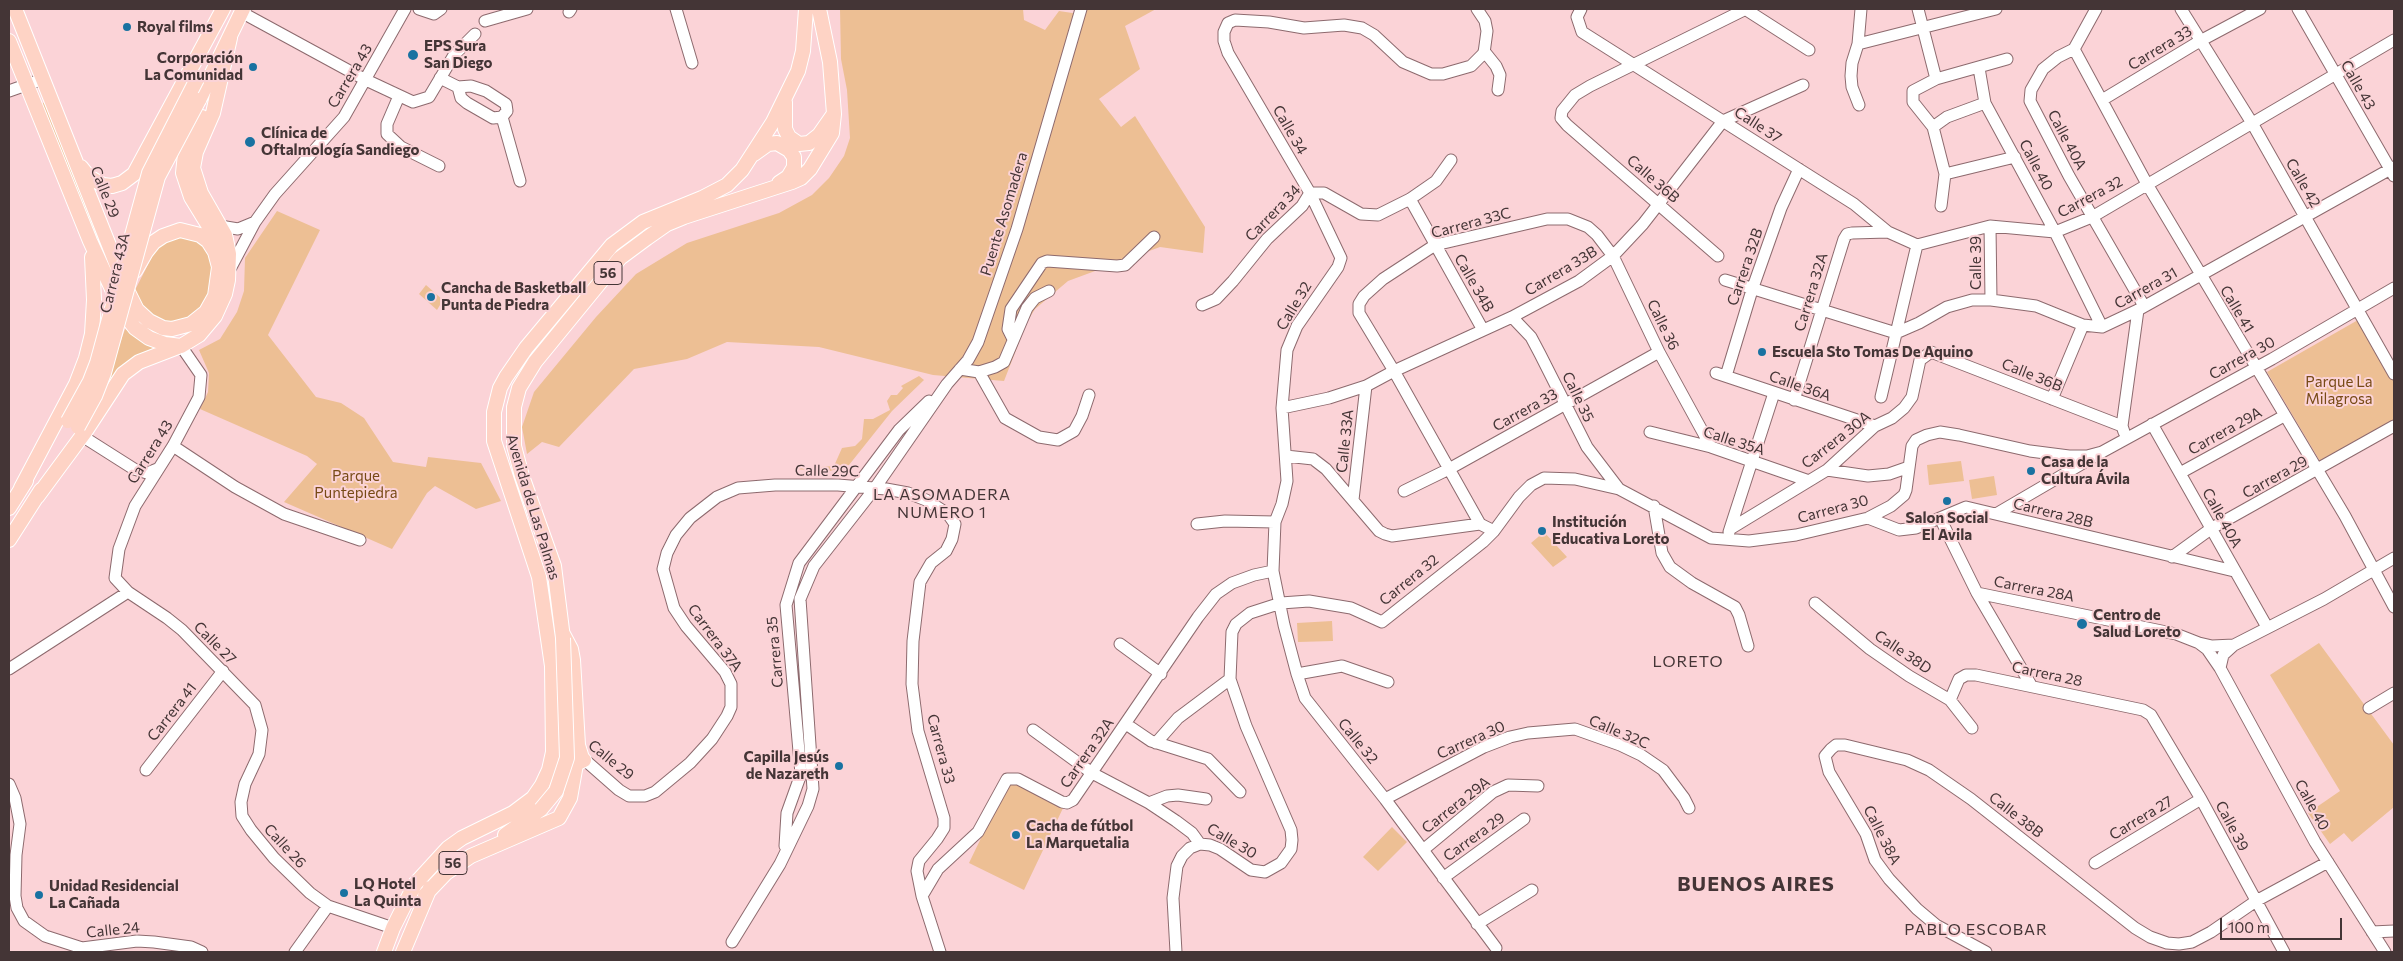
<!DOCTYPE html>
<meta charset="utf-8">
<style>
body{margin:0}
#map{position:relative;width:2403px;height:961px;overflow:hidden;background:#fbd3d7;font-family:Commissioner,sans-serif}
canvas{display:block}
.frame{position:absolute;inset:0;border:10px solid #443536;pointer-events:none}
.scale{position:absolute;left:2220px;top:918px;width:122px;height:22px;box-sizing:border-box;border:2px solid #443536;border-top:0;padding-left:6px;font-size:15px;line-height:18px;white-space:nowrap;color:#443536;-webkit-text-stroke:4px #fbd3d7;paint-order:stroke}
</style>
<div id="map">
<canvas width="2403" height="961"></canvas>
<div class="frame"></div>
<div class="scale">100 m</div>
</div>
<script>
const c = document.querySelector('canvas').getContext('2d');
c.lineJoin = 'round';
function fillPath(path, color) {
  c.fillStyle = color;
  c.fill(path, 'evenodd');
}
function shape(rows) {
  const path = new Path2D();
  for (const r of rows) {
    path.moveTo(r[0], r[1]);
    for (let i = 2; i < r.length; i += 2) path.lineTo(r[i], r[i + 1]);
  }
  return path;
}
function trace(path, color, width, dash) {
  c.strokeStyle = color;
  c.lineWidth = width;
  c.lineCap = dash ? 'butt' : 'round';
  c.setLineDash(dash || []);
  c.stroke(path);
}
function label(font, color, halo, rows, align = 'center') {
  c.font = font + ' Commissioner,sans-serif';
  c.lineWidth = 4;
  c.setLineDash([]);
  c.textBaseline = 'middle';
  c.strokeStyle = halo;
  c.fillStyle = color;
  for (const [text, x, y, turn = 0] of rows) {
    c.save();
    c.translate(x, y);
    c.rotate((+turn || 0) * Math.PI / 180);
    c.textAlign = isNaN(turn) ? turn : align;
    if (halo) c.strokeText(text, 0, 0);
    c.fillText(text, 0, 0);
    c.restore();
  }
}
const green = shape([
 [840,9,1023,9,1024,20,1045,30,1059,11,1079,14,1084,9,1156,9,1125,26,1140,69,1099,99,1121,127,1135,116,1205,227,1203,253,1160,247,1068,281,1035,309,1027,322,1004,381,933,375,819,347,727,342,687,359,634,369,559,447,542,442,527,454,522,427,534,392,596,317,636,274,687,243,779,213,812,195,829,178,844,156,850,138,847,90,841,59],
 [47,101,116,272,111,277,41,104],
 [277,211,320,230,268,335,316,397,341,403,364,418,393,462,426,467,428,457,481,463,501,501,476,509,435,486,427,493,392,549,284,502,317,464,307,456,200,409,208,392,209,373,199,350,220,339,237,312,244,291,245,258],
 [179,236,206,243,216,265,211,295,195,315,182,321,160,321,142,305,134,292,155,251,166,241],
 [426,285,443,300,437,310,419,294],
 [2358,320,2394,381,2394,421,2321,463,2267,372],
 [125,329,155,347,129,360,103,393],
 [919,376,924,380,892,411,849,465,830,471,793,469,834,466,842,448,855,446,862,439,864,419,873,419,890,410,887,401,891,395,897,395,903,388,901,386],
 [1961,461,1964,481,1929,485,1927,465],
 [1994,476,1997,495,1972,499,1969,480],
 [1544,532,1567,557,1553,567,1531,543],
 [1332,621,1333,641,1298,642,1297,623],
 [2319,643,2394,745,2394,807,2352,842,2344,833,2330,844,2308,813,2340,791,2270,675],
 [1009,780,1064,806,1024,890,969,863],
 [1392,827,1407,842,1378,871,1363,857]
]);
const minor = shape([
 [419,9,434,14,441,9],
 [676,9,692,63],
 [1477,9,1485,21,1487,31,1484,53,1471,66,1443,74,1431,74,1403,62,1374,35,1362,28,1344,25,1304,28,1269,22,1235,20,1228,23,1224,32,1224,41,1228,53,1310,193,1341,258,1338,267,1297,326,1287,350,1282,408,1287,481,1282,504,1275,522,1273,571,1284,625,1297,674,1305,698,1385,799,1496,948],
 [1581,9,1577,17,1582,32,1854,204,1888,232,1917,245],
 [1745,9,1809,50],
 [1918,9,1936,79],
 [2096,9,2074,49,2058,57,2043,69,2031,90,2030,101,2069,176,2144,306],
 [2181,9,2252,123,2394,374],
 [2298,9,2394,176],
 [241,12,366,80,413,102,429,97,454,55,475,34],
 [569,12,571,9],
 [485,21,527,9],
 [1858,44,1996,9],
 [2074,49,2147,184,2345,516,2394,607],
 [1484,51,1496,66,1500,75,1498,90],
 [1979,68,1985,103,2055,232,2102,327],
 [440,78,458,87,471,86,486,91,506,104,507,111,502,117,520,181],
 [458,87,461,98,467,103,493,118,502,117],
 [9,91,43,79],
 [399,96,387,124,387,134,401,147,439,166],
 [2102,100,2200,41,2260,9],
 [1859,105,1852,87,1851,76,1852,63,1858,44,1861,9],
 [1933,127,1947,117,1985,103],
 [1945,174,2015,157],
 [1410,199,1483,330],
 [1941,206,1945,174,1933,127,1913,102,1913,91,1936,79,2007,59],
 [220,226,238,229,255,222],
 [1990,226,1991,300],
 [1917,245,1990,226,2055,232,2092,217,2394,40],
 [1718,256,1567,125,1561,118,1562,111,1575,95,1590,86,1746,9],
 [229,271,255,222,275,194,344,117,405,9],
 [1725,280,1896,333],
 [1202,305,1216,299,1233,281,1267,239,1302,206,1310,193,1324,193,1361,214,1378,215,1410,199,1436,181,1451,160],
 [1512,317,1531,337,1540,354,1587,447,1619,489],
 [1896,333,1919,323,1947,307,1972,300,1991,300,2036,306,2083,325,2102,327,2138,310,2394,167],
 [1013,339,1008,329,1011,309,1042,263,1047,261,1117,266,1125,265,1154,237],
 [181,346,201,375,199,397,173,446,135,506,119,549,115,578,128,592,167,618,182,630,255,705,262,730,259,754,245,784,241,802,242,816,251,830,274,858,310,893,328,906,393,928],
 [960,369,979,372,995,367,1004,362,1027,308,1035,298,1049,291],
 [979,372,1005,418,1039,437,1058,440,1074,431,1082,416,1089,395],
 [1716,373,1875,426],
 [1726,376,1752,290,1781,208,1799,169],
 [1881,397,1917,245],
 [2052,399,2083,325],
 [1794,400,1844,239,1847,234,1852,233,1888,232],
 [1282,408,1329,398,1366,386,1394,371,1512,317,1579,281,1613,256,1643,224,1723,121,1803,85],
 [2152,424,2267,627],
 [1650,432,1711,447,1809,481],
 [2124,432,2122,426,2138,310],
 [82,436,134,469,147,473,157,469],
 [173,446,235,487,284,514,360,540],
 [1286,456,1313,459,1326,469,1379,531,1385,534,1392,536,1480,524],
 [1827,470,1868,476,1889,474,1909,467],
 [2180,473,2284,416],
 [1404,491,1449,469,1659,352],
 [1353,500,1366,386],
 [1654,506,1662,553,1670,567,1692,583,1735,607,1739,615,1748,646],
 [1996,514,2102,452,2272,359,2394,288],
 [1868,518,1899,530,1916,528,1966,507,2234,571],
 [1941,520,1977,593,2031,685],
 [1197,524,1225,521,1275,522],
 [1730,529,1827,470,1875,426,1892,418,1904,408,1912,397,1920,360,1931,352,2122,426],
 [1494,531,1480,524,1394,371,1359,313,1359,304,1364,296,1383,279,1435,245,1547,219,1568,219,1588,227,1597,235,1613,256,1659,352,1711,447],
 [1729,532,1774,393],
 [2172,557,2212,528,2394,426],
 [1977,593,2176,634,2199,643,2207,649,2220,668,2315,842,2385,952],
 [1815,603,1870,649,1909,676,1950,700,1972,728],
 [2199,643,2212,646,2234,645],
 [1120,644,1161,674],
 [2220,668,2223,655,2234,645,2324,599,2394,558],
 [9,669,128,592],
 [1297,674,1342,666,1388,682],
 [1950,700,1959,679,1966,675,1976,675,2143,710,2151,715,2201,799,2284,952],
 [2369,708,2394,693],
 [1126,724,1151,741,1208,759,1240,792],
 [1033,730,1092,773,1149,803,1176,821,1192,833,1200,844,1210,845,1220,849,1251,870,1265,872,1281,863,1291,849,1292,840,1291,830,1246,726,1230,679,1232,632,1236,624,1250,613,1281,603,1309,601,1351,608,1382,622,1483,542,1494,531,1519,497,1531,485,1544,478,1575,479,1619,489,1711,538,1749,541,1796,535,1868,518,1891,506,1904,495,1906,490,1912,446,1916,440,1927,435,1940,432,1959,435,2030,451,2069,456,2087,456,2102,452],
 [1156,743,1178,718,1230,679],
 [578,754,619,790,629,796,645,796,655,792,690,763,712,739,727,716,731,707,731,684,725,672,686,626,674,608,663,569,667,553,676,535,690,518,717,497,738,488,775,485,838,485,886,489,908,493,926,500,948,514,955,524,952,539,946,551,931,563,920,582,913,641,912,684,918,731,944,818,944,828,937,839,919,861,917,871,922,896,940,952],
 [146,770,223,671],
 [9,784,15,798,20,824,16,855,15,896,17,908,24,921,45,936,82,948,137,941,154,942,191,947,202,952],
 [1385,799,1484,747,1510,737,1528,733,1575,729,1620,745,1641,755,1663,770,1684,798,1689,808],
 [1149,803,1167,796,1178,795,1206,799],
 [785,846,787,813,801,774,786,605,799,563,899,430,929,401],
 [1423,850,1493,792,1508,785,1538,786],
 [2095,863,2201,799],
 [1443,878,1524,819],
 [922,896,938,869,978,832,1007,779,1018,779,1062,802,1067,803,1073,800,1198,617,1216,594,1232,583,1254,575,1273,571],
 [1477,924,1532,890],
 [2372,932,2394,931],
 [732,942,780,864,808,806,813,789,800,599,814,566,875,488,947,384,968,360,978,342,1017,229,1081,9],
 [295,952,328,906],
 [1176,952,1173,898,1177,866,1182,856,1190,848,1200,844],
 [1986,952,1936,925,1917,909,1889,879,1875,860,1866,834,1829,772,1825,756,1831,749,1836,745,1845,745,1907,760,1929,770,1971,799,2135,928,2150,937,2167,943,2179,944,2192,942,2211,932,2256,901,2328,862]
]);
const major = shape([
 [15,9,126,288,137,310,149,321,163,328,172,329,191,324,206,312,215,296,219,267,215,252,208,241,200,235,180,230,163,236,154,242,146,252,135,271],
 [9,41,90,241,122,311,135,328,149,338,165,344,181,346,199,335,215,316,225,294,228,280,229,254,225,235,201,193,193,168,196,152,213,113,230,38],
 [199,100,243,9],
 [785,102,785,129,789,137,799,144,809,143,819,135,833,115],
 [202,117,185,154,183,173,191,197,221,246],
 [754,154,768,144,777,143,789,150,794,157,794,167,788,177,779,183],
 [81,167,89,177,103,185,112,186,122,183,134,174,223,9],
 [21,488,76,384,86,358,92,334,94,300,92,257],
 [37,497,85,432,123,374,139,362,178,347],
 [9,508,26,481],
 [9,540,41,490],
 [563,634,571,649,573,660,578,745,582,758],
 [563,638,554,566,522,476,514,446,514,407,519,388,535,362,620,258,647,238,667,224,684,217,792,182,801,178,810,169,832,133,834,114,830,62,819,9],
 [505,835,541,809],
 [425,895,446,873,471,856,559,818,570,798,576,764,584,760],
 [384,952,393,928,415,884,448,848,462,838,513,813,533,798,542,785,549,770,553,752,552,666,539,577,494,441,494,412,500,388,506,377,526,348,612,245,643,222,702,198,727,185,742,170,773,122,798,71,803,51,806,9],
 [403,952,430,888]
]);
const majorBridge = shape([
 [68,421,90,381,97,363,149,173,197,79],
 [78,427,95,396,104,373,158,177,199,100],
 [541,809,556,791,567,758,563,638]
]);
const markers = [
 [127,27,5,"#1972a1"],
 [413,55,6,"#1972a1"],
 [253,67,5,"#1972a1"],
 [250,142,6,"#1972a1"],
 [431,297,5,"#1972a1"],
 [1762,352,5,"#1972a1"],
 [2031,471,5,"#1972a1"],
 [1947,501,5,"#1972a1"],
 [1542,531,5,"#1972a1"],
 [2082,624,6,"#1972a1"],
 [839,766,5,"#1972a1"],
 [1016,835,5,"#1972a1"],
 [344,893,5,"#1972a1"],
 [39,895,5,"#1972a1"]
];
const shields = [
 [608,273,28],
 [453,863,28]
];
const shieldNames = [
 ["56",608,273],
 ["56",453,863]
];
const poiNames = [
 ["Royal films",137,27],
 ["EPS Sura",424,46],
 ["San Diego",424,63],
 ["Corporación",243,58,"right"],
 ["La Comunidad",243,75,"right"],
 ["Clínica de",261,133],
 ["Oftalmología Sandiego",261,150],
 ["Cancha de Basketball",441,288],
 ["Punta de Piedra",441,305],
 ["Escuela Sto Tomas De Aquino",1772,352],
 ["Casa de la",2041,462],
 ["Cultura Ávila",2041,479],
 ["Salon Social",1947,518,"center"],
 ["El Avila",1947,535,"center"],
 ["Institución",1552,522],
 ["Educativa Loreto",1552,539],
 ["Centro de",2093,615],
 ["Salud Loreto",2093,632],
 ["Capilla Jesús",829,757,"right"],
 ["de Nazareth",829,774,"right"],
 ["Cacha de fútbol",1026,826],
 ["La Marquetalia",1026,843],
 ["LQ Hotel",354,884],
 ["La Quinta",354,901],
 ["Unidad Residencial",49,886],
 ["La Cañada",49,903]
];
const streetNames = [
 ["Carrera 33",2160,48,-31],
 ["Carrera 43",350,76,-59],
 ["Calle 43",2358,85,60],
 ["Calle 37",1758,125,33],
 ["Calle 34",1290,130,60],
 ["Calle 40A",2067,140,62],
 ["Calle 40",2036,165,62],
 ["Calle 36B",1653,179,41],
 ["Calle 42",2303,183,60],
 ["Calle 29",105,192,68],
 ["Carrera 32",2090,197,-28],
 ["Carrera 34",1273,213,-46],
 ["Puente Asomadera",1004,214,-73],
 ["Carrera 33C",1471,223,-15],
 ["Calle 39",1976,263,-90],
 ["Carrera 32B",1745,267,-71],
 ["Carrera 33B",1561,271,-31],
 ["Carrera 43A",115,273,-76],
 ["Calle 34B",1474,283,60],
 ["Carrera 31",2146,288,-29],
 ["Carrera 32A",1811,292,-73],
 ["Calle 32",1294,306,-59],
 ["Calle 41",2237,309,59],
 ["Calle 36",1663,325,64],
 ["Carrera 30",2242,358,-29],
 ["Calle 36B",2032,375,22],
 ["Calle 36A",1800,386,19],
 ["Calle 35",1578,397,64],
 ["Carrera 33",1525,410,-29],
 ["Carrera 29A",2225,431,-29],
 ["Carrera 30A",1836,440,-38],
 ["Calle 33A",1345,441,-84],
 ["Calle 35A",1734,441,18],
 ["Carrera 43",150,452,-58],
 ["Calle 29C",827,471,1],
 ["Carrera 29",2275,477,-29],
 ["Avenida de Las Palmas",533,507,73],
 ["Carrera 30",1833,509,-15],
 ["Carrera 28B",2053,513,14],
 ["Calle 40A",2222,518,61],
 ["Carrera 32",1409,580,-39],
 ["Carrera 28A",2034,589,11],
 ["Carrera 37A",715,638,53],
 ["Calle 27",215,643,45],
 ["Carrera 35",775,652,-95],
 ["Calle 38D",1903,652,34],
 ["Carrera 28",2047,674,12],
 ["Carrera 41",172,712,-52],
 ["Calle 32C",1619,732,23],
 ["Carrera 30",1471,740,-24],
 ["Calle 32",1358,741,51],
 ["Carrera 33",941,749,75],
 ["Carrera 32A",1087,753,-55],
 ["Calle 29",611,760,39],
 ["Carrera 29A",1456,805,-38],
 ["Calle 40",2312,805,61],
 ["Calle 38B",2016,815,38],
 ["Carrera 27",2141,818,-31],
 ["Calle 39",2232,826,62],
 ["Calle 38A",1882,835,63],
 ["Carrera 29",1474,837,-36],
 ["Calle 30",1232,841,30],
 ["Calle 26",285,846,47],
 ["Calle 24",113,930,-6]
];
const parkNames = [
 ["Parque La",2339,382],
 ["Milagrosa",2339,399],
 ["Parque",356,476],
 ["Puntepiedra",356,493]
];
const neighbourhoodNames = [
 ["LA ASOMADERA",942,495],
 ["NUMERO 1",942,513],
 ["LORETO",1688,662],
 ["PABLO ESCOBAR",1976,930]
];
const districtNames = [
 ["BUENOS AIRES",1756,884]
];
fillPath(green, '#edbf94');
trace(minor, '#8d6a6e', 13);
trace(major, '#fff', 16);
trace(minor, '#fff', 11);
trace(major, '#fed3c5', 14);
trace(majorBridge, '#fff', 16, []);
trace(majorBridge, '#fed3c5', 14);
for (const [x, y, r, color] of markers) {
  const dot = new Path2D();
  dot.arc(x, y, r, 0, 2 * Math.PI);
  c.fillStyle = color;
  c.fill(dot);
  trace(dot, '#fbd3d7', 2);
}
for (const [x, y, w] of shields) {
  const box = new Path2D();
  box.roundRect(x - w / 2, y - 11.5, w, 23, 4);
  c.fillStyle = '#fbd3d7';
  c.fill(box);
  trace(box, '#443536', 1);
}
label('bold 14px', '#443536', null, shieldNames);
label('bold 15px', '#443536', '#fbd3d7', poiNames, 'left');
label('15px', '#443536', '#fbd3d7', streetNames);
label('15px', '#774a15', '#fbd3d7', parkNames);
c.letterSpacing = '1px';
label('16px', '#443536', '#fbd3d7', neighbourhoodNames);
c.letterSpacing = '0px';
c.letterSpacing = '1px';
label('bold 20px', '#443536', '#fbd3d7', districtNames);
c.letterSpacing = '0px';
</script>
